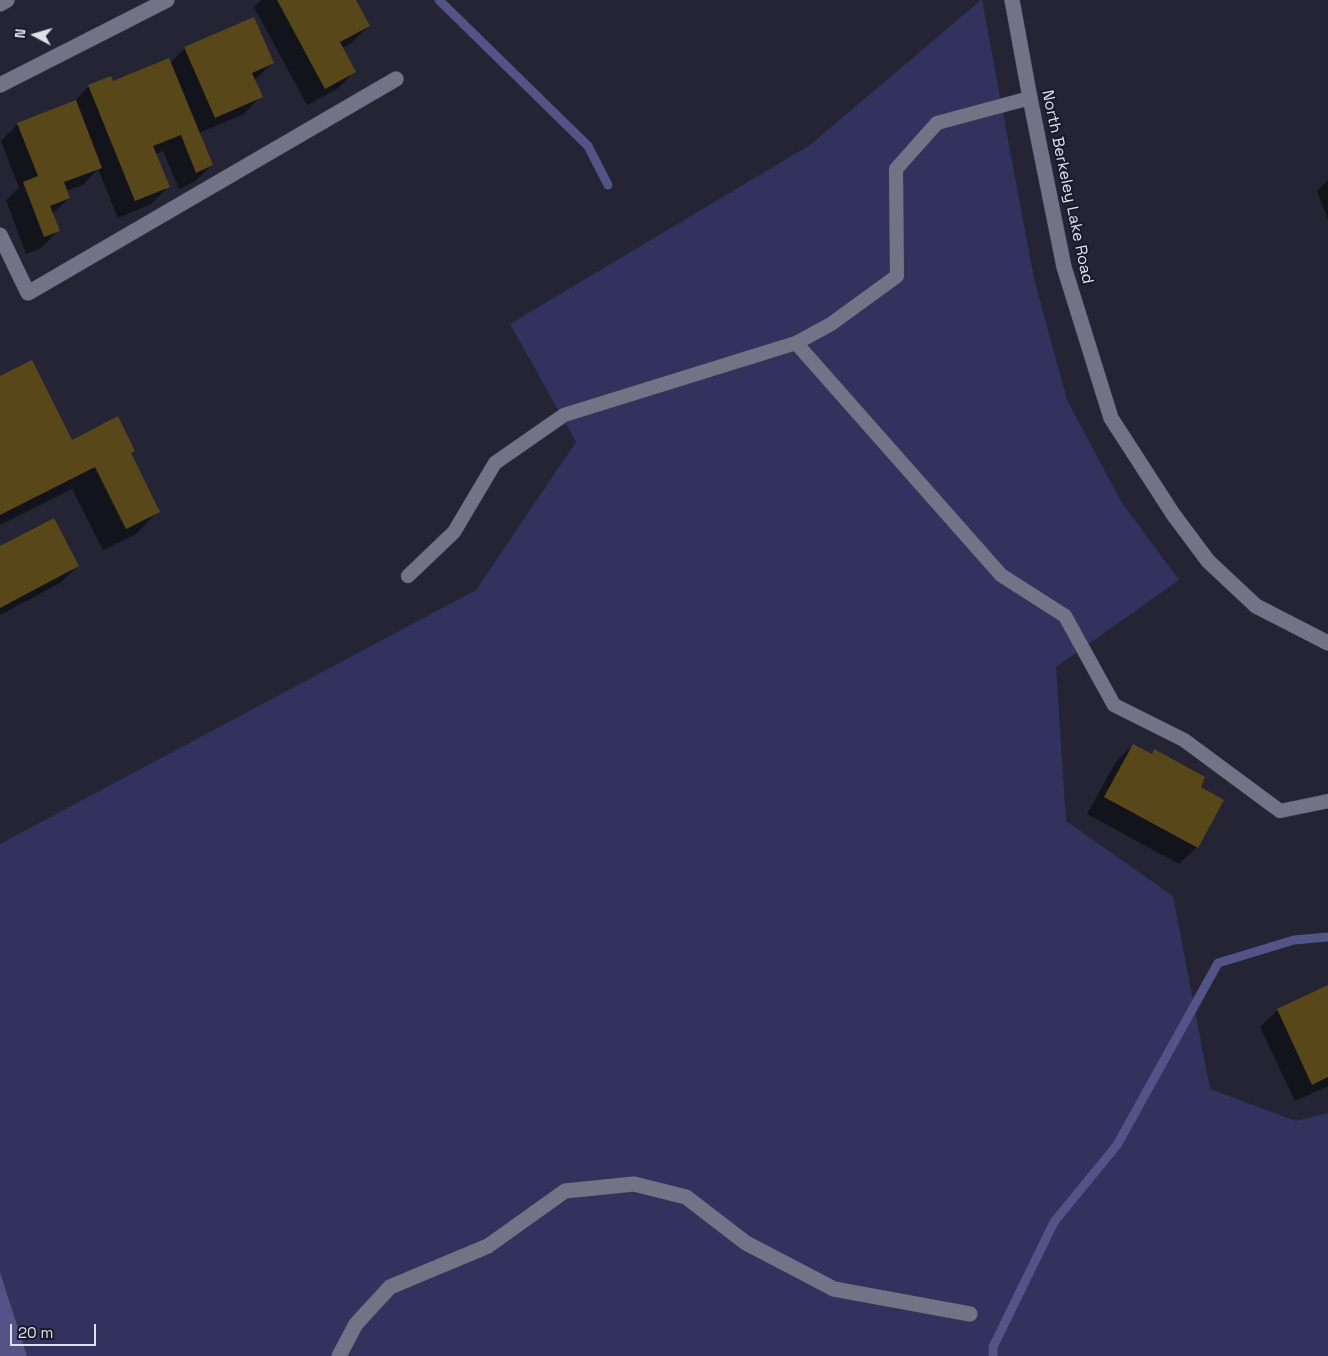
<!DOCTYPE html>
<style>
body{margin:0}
#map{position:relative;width:1328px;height:1356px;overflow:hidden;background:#242435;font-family:"Space Grotesk",sans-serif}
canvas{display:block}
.north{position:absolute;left:10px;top:10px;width:50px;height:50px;-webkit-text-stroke:4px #1a1a2b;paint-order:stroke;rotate:276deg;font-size:14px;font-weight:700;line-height:20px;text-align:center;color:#dfe0ec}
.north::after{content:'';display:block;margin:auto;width:18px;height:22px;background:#dfe0ec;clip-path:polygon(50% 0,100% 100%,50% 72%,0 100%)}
.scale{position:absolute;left:10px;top:1324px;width:86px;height:22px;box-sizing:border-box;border:2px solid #dfe0ec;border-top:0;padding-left:6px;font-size:15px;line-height:18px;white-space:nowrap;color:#dfe0ec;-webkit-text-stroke:4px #1a1a2b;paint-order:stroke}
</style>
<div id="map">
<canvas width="1328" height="1356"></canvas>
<div class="north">N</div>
<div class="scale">20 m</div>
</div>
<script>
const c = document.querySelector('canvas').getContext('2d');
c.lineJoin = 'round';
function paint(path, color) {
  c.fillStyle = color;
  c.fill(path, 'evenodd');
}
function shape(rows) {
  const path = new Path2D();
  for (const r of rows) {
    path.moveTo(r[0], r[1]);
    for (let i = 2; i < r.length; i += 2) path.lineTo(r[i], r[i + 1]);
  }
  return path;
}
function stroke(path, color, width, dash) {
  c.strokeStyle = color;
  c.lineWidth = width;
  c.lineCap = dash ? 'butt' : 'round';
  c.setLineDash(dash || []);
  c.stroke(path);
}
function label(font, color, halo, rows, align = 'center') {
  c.font = font + ' "Space Grotesk",sans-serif';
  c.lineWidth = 4;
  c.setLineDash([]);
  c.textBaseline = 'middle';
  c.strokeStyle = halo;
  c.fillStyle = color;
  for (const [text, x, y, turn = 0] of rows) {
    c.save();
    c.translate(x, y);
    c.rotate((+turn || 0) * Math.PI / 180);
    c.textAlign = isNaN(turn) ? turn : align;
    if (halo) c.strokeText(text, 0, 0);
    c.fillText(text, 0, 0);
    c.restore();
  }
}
paint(shape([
 [981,0,982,0,1034,279,1067,400,1122,503,1179,580,1056,667,1066,821,1173,896,1210,1089,1296,1121,1328,1113,1328,1356,27,1356,0,1272,0,844,476,590,576,442,510,324,810,145]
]), '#33315e');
paint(shape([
 [0,1272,27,1356,0,1356]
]), '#545388');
paint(shape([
 [261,0,355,0,369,26,351,43,342,48,355,71,337,89,307,105,254,7],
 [185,48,272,63,254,81,261,96,244,114,199,133,212,165,194,182,179,189,163,151,155,155,168,187,151,204,118,218,98,169,83,185,66,191,69,198,52,214,58,231,41,248,26,254,6,200,19,188,1,141,18,124,73,103,89,86,113,82,170,63],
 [1328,180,1328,220,1317,191],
 [0,377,71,441,134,450,130,454,158,511,136,534,103,550,72,489,0,525],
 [0,548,78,566,60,583,0,615],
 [1133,745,1151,755,1154,751,1199,787,1197,847,1179,864,1087,814,1116,762],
 [1328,986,1328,1086,1295,1101,1260,1027,1278,1010]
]), '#0007');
stroke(shape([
 [439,0,588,146,608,185],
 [993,1356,993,1347,1054,1222,1117,1145,1218,963,1294,940,1328,937]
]), '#545388', 9);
paint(shape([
 [277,0,356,0,370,26,340,42,356,72,325,89],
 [254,17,274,63,252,73,263,97,215,118,184,47],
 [169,58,213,165,196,173,181,135,153,146,170,187,135,201,88,85,111,76,113,81],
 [76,100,102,168,64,182,70,198,50,206,60,231,44,237,23,182,38,176,17,123],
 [32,360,72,440,118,416,135,451,131,453,160,512,126,529,95,467,0,515,0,376],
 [54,518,79,566,0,608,0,546],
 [1133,744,1152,754,1154,749,1205,777,1201,787,1224,800,1198,848,1104,797],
 [1328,985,1328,1077,1312,1085,1277,1009]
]), '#584718');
const lane = shape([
 [1030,98,937,123,896,169,897,276,831,324,796,343,1001,575,1065,616,1114,705,1184,740,1280,811,1328,801],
 [408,576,454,532,495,463,564,415,796,343]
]);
const street = shape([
 [0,4,7,0],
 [0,85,167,0],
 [0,235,28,293,396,79],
 [339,1356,356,1324,390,1287,488,1246,565,1191,634,1184,686,1197,746,1243,834,1289,970,1314]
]);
const secondary = shape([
 [1012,0,1030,98,1064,267,1111,418,1173,514,1208,561,1256,606,1328,643]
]);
stroke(lane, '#3f404e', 15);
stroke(street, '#3f404e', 16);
stroke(secondary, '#3f404e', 16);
stroke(lane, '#737388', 14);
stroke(street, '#737388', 15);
stroke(secondary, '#737388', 15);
label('16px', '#dfe0ec', '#1a1a2b', [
 ["North Berkeley Lake Road",1067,187,78]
]);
</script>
